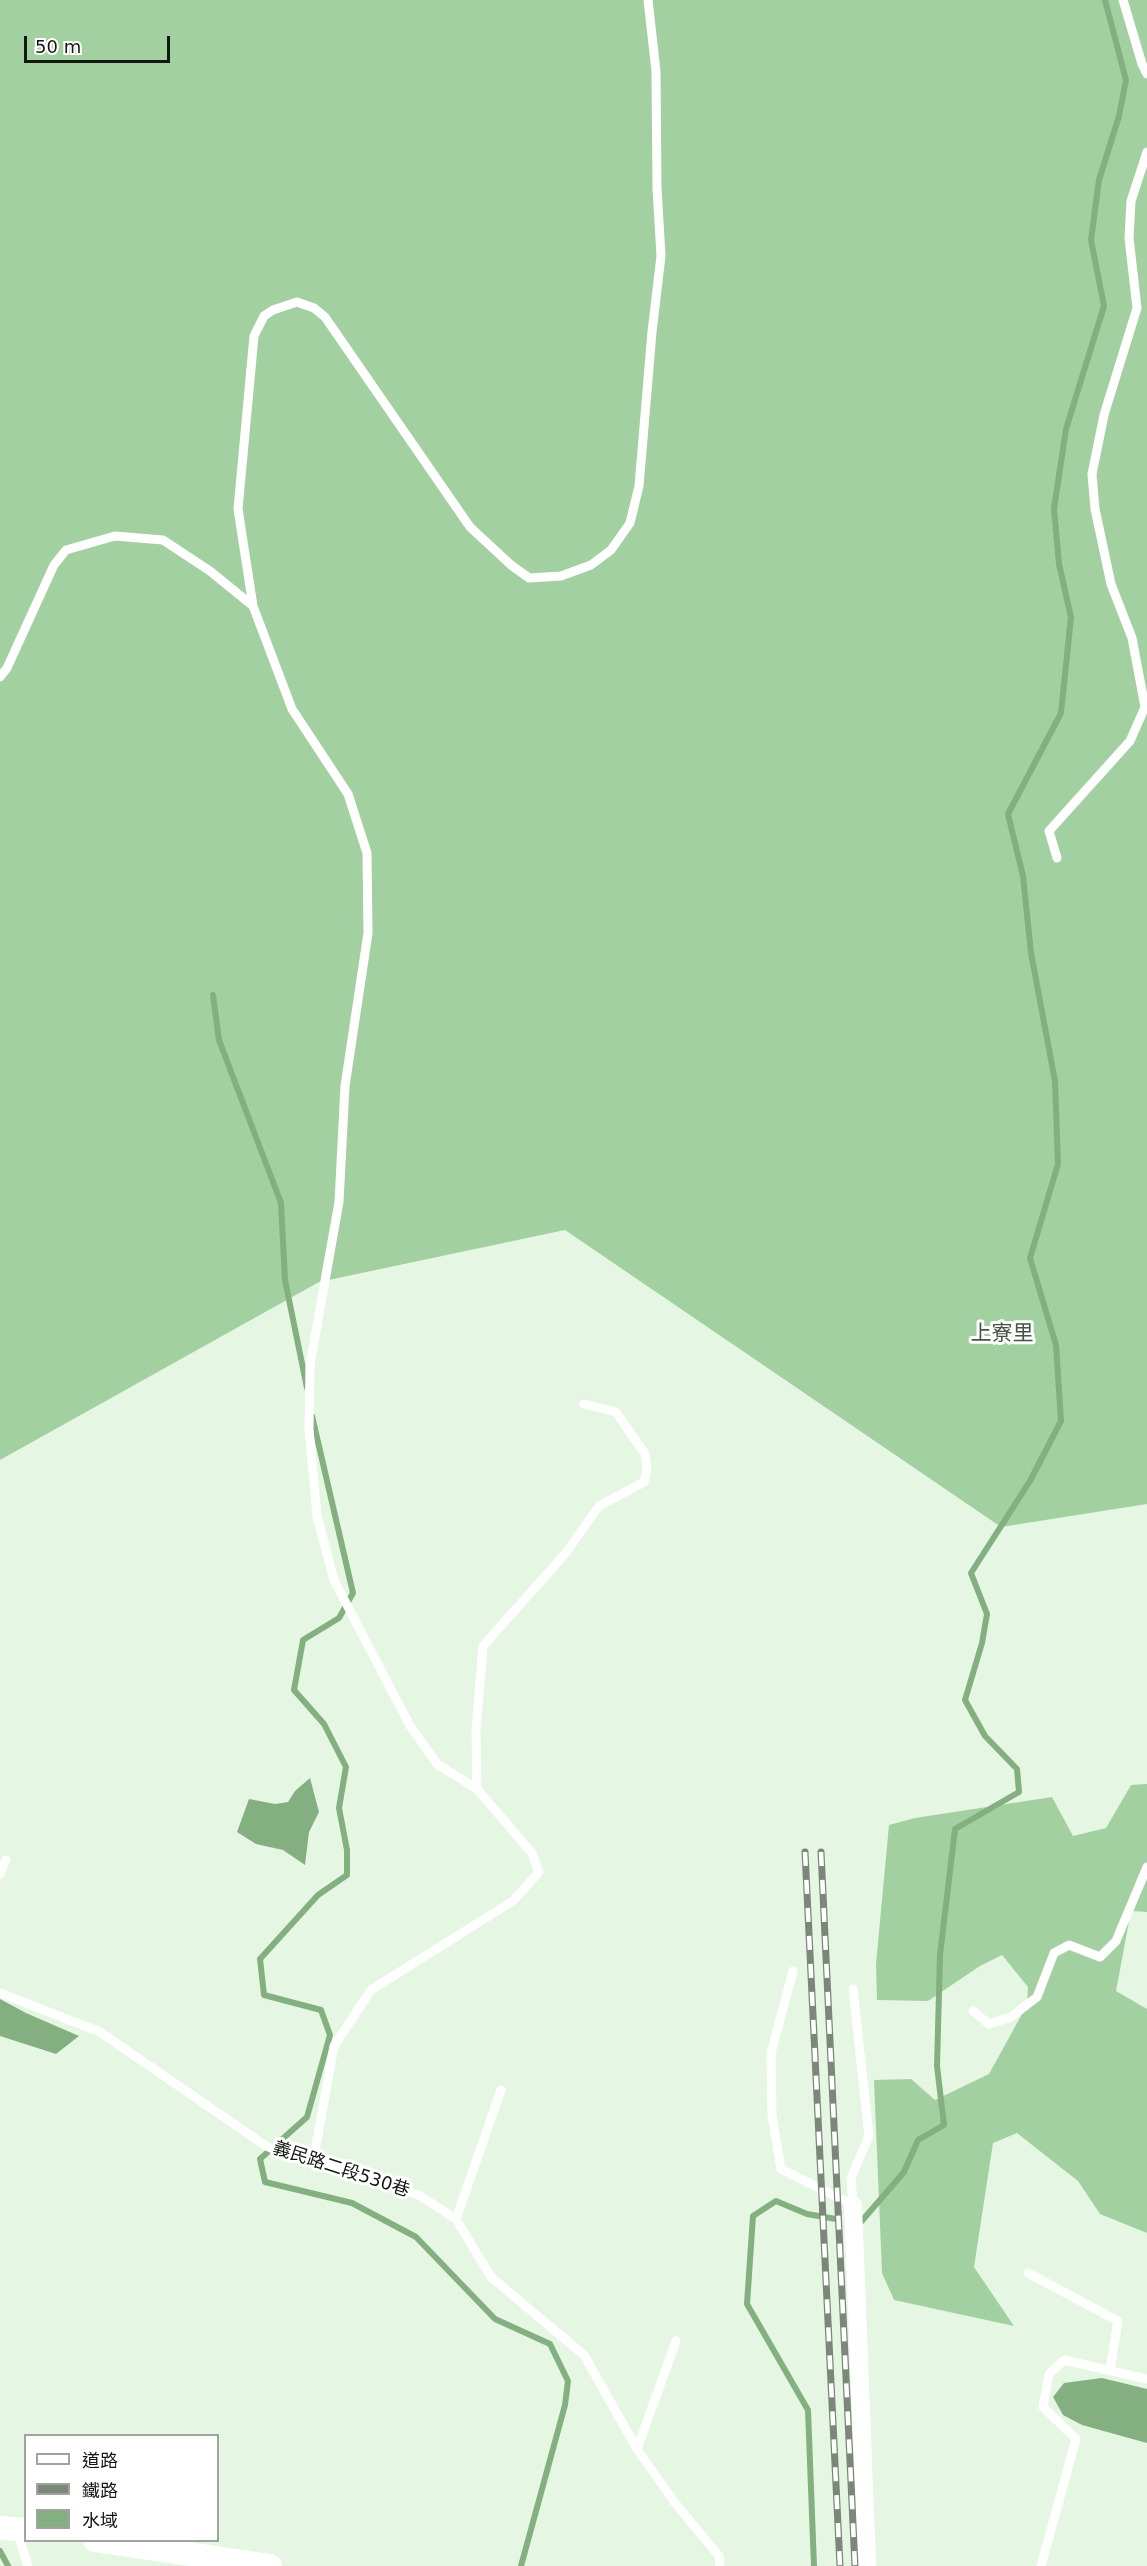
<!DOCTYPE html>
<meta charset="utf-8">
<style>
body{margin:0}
#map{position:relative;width:1147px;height:2566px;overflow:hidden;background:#e5f7e3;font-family:"DejaVu Sans","Noto Sans TC",sans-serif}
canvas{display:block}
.legend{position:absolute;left:24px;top:2434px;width:195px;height:108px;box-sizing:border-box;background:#fff;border:2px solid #a0a3a0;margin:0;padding:8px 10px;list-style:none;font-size:18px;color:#121811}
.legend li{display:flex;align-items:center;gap:12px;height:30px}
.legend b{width:30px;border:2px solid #a0a3a0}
.scale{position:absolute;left:24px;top:36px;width:146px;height:27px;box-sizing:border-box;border:3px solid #121811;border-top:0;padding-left:8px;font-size:18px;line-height:21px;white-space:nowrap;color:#121811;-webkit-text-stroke:4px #fff;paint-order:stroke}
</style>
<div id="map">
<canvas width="1147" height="2566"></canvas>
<ul class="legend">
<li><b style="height:8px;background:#fff"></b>道路</li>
<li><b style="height:8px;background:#7b8779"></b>鐵路</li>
<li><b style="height:16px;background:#84af81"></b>水域</li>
</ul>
<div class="scale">50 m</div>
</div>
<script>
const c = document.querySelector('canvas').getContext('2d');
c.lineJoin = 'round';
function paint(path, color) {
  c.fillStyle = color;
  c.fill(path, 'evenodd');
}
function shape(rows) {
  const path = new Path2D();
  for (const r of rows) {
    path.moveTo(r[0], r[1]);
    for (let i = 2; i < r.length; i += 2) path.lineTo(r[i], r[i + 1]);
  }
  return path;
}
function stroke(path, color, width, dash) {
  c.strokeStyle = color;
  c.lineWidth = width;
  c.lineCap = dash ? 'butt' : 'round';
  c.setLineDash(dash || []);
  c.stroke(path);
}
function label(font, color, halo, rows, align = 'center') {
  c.font = font + ' "DejaVu Sans","Noto Sans TC",sans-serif';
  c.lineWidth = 6;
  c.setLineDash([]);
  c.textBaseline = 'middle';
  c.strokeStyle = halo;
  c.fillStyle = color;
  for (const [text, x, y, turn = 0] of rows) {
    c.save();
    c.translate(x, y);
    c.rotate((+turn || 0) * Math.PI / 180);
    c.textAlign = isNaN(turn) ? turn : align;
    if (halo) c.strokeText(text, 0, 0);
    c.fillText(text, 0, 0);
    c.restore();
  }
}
paint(shape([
 [0,0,1147,0,1147,1504,1001,1527,565,1230,319,1282,0,1460],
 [1147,1784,1147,1912,1131,1911,1116,1991,1147,2009,1147,2233,1100,2214,1078,2181,1017,2133,993,2143,974,2267,1014,2326,894,2300,882,2273,874,2080,911,2079,935,2100,989,2074,1027,2005,1028,1987,1002,1955,980,1966,928,2001,877,2000,876,1964,889,1825,915,1818,1052,1797,1073,1836,1106,1828,1131,1785]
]), '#a3d0a0');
paint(shape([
 [310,1778,319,1812,309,1832,305,1865,283,1850,256,1844,237,1832,249,1799,275,1804,288,1802,295,1791],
 [0,1999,26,2013,79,2036,56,2054,0,2036],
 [1102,2378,1147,2389,1147,2443,1082,2425,1063,2415,1053,2397,1064,2383]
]), '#84af81');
stroke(shape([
 [213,995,219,1040,281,1203,285,1280,307,1388],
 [312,1416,353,1593,339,1618,303,1640,294,1690,324,1724,346,1767,339,1808,347,1850,347,1875,318,1895,260,1959,264,1995,321,2010,330,2035,307,2117,260,2159,265,2182,352,2203,416,2237,495,2319,550,2344,568,2381,565,2405,521,2566],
 [860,2223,904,2172,918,2140,944,2125,937,2066,940,1955,955,1829,1019,1792,1017,1769,985,1736,965,1700,982,1643,987,1614,971,1573,1030,1481,1061,1421,1056,1345,1030,1258,1058,1164,1055,1081,1031,953,1023,876,1008,814,1061,713,1071,617,1059,564,1054,509,1066,429,1104,306,1091,240,1099,180,1119,116,1126,80,1105,0],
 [0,2551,8,2566],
 [814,2566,808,2410,747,2304,753,2216,776,2201,807,2214,836,2219]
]), '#84af81', 6);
stroke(shape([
 [1123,0,1142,64,1147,74],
 [0,677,7,668,54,565,66,550,115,536,163,540,210,571,253,606],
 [1057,858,1049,831,1130,741,1145,707,1132,638,1111,584,1095,509,1092,474,1104,415,1137,308,1129,238,1131,201,1147,152],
 [477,1789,437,1764,409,1724,334,1580,317,1516,309,1429,310,1365,339,1202,345,1086,368,933,367,853,348,794,292,709,253,606,238,509,254,336,264,316,273,310,297,302,314,308,325,317,470,527,511,565,529,578,561,576,591,565,611,550,630,523,639,486,652,332,661,256,657,188,656,71,648,0],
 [0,1874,6,1860],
 [793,1971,771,2053,772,2116,781,2169,853,2205,851,2178,869,2136,853,1989],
 [0,1993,100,2032,266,2146,284,2154,314,2157,371,2180,419,2195,456,2219,491,2277,584,2355,637,2449,675,2503,719,2556,720,2566],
 [973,2011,989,2024,1011,2017,1037,1997,1054,1953,1069,1945,1100,1957,1116,1941,1147,1867],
 [314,2157,334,2046,371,1990,513,1901,539,1872,532,1853,477,1789,476,1731,483,1646,565,1554,599,1506,644,1482,647,1469,645,1454,616,1412,584,1404],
 [456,2219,501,2090],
 [1028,2273,1118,2321,1110,2370],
 [637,2449,676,2341],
 [17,2531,28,2566],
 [1041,2566,1076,2439,1043,2407,1049,2374,1064,2360,1147,2379]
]), '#fff', 9);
stroke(shape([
 [853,2205,867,2566]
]), '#fff', 18);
stroke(shape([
 [0,2528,26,2530],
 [95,2540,270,2566]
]), '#fff', 24);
const rail = shape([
 [805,1852,840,2566],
 [821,1852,855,2566]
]);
stroke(rail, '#7b8779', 7);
stroke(rail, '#fff', 4.5, [14]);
label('18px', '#121811', '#fff', [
 ["義民路二段530巷",341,2170,18]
]);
label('21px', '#465545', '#fff', [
 ["上寮里",1002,1335]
]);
</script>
